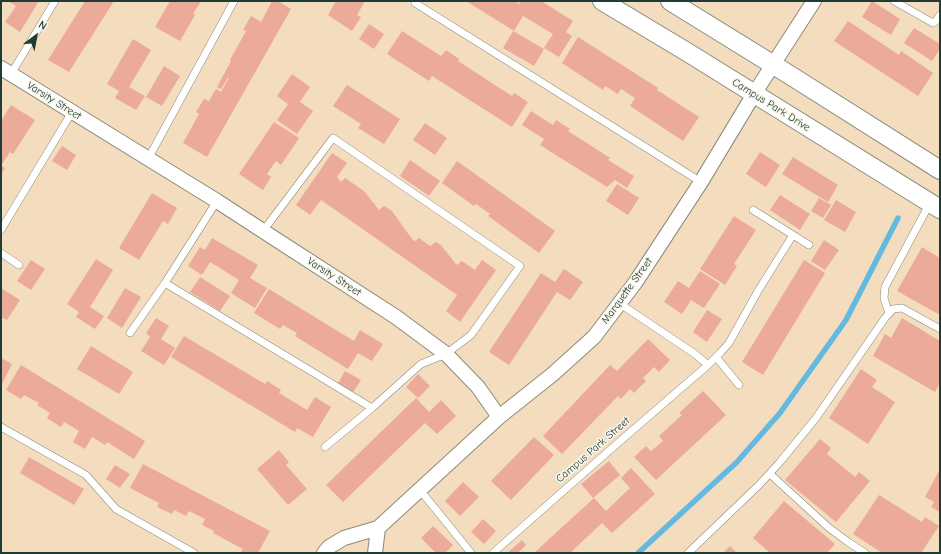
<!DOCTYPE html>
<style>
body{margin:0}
#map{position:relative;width:941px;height:554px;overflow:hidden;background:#f4dcbe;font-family:"Comic Neue",sans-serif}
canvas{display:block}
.frame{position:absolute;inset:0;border:2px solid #1f3d34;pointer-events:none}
.north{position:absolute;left:16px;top:16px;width:40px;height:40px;-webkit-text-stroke:3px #fbf7ec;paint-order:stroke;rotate:32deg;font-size:11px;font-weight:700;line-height:16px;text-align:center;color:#1f3d34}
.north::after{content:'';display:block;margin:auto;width:14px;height:18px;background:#1f3d34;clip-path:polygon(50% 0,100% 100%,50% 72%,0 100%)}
</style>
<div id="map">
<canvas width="941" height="554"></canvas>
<div class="frame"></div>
<div class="north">N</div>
</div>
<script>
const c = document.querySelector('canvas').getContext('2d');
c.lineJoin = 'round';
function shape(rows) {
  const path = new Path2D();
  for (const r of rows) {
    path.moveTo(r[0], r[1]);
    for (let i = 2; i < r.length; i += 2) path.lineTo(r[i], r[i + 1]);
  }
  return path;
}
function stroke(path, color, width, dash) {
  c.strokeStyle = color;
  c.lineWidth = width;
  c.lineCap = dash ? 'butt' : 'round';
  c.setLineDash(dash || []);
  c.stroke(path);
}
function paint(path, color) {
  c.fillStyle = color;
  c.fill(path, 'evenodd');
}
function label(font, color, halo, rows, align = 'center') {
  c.font = font + ' "Comic Neue",sans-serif';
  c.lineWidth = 3;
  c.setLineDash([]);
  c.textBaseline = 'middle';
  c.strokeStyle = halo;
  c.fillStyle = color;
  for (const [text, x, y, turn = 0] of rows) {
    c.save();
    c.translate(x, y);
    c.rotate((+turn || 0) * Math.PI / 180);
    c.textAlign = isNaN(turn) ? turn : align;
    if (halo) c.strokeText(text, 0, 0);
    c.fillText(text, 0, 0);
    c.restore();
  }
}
stroke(shape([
 [638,553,737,462,780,413,846,320,898,218]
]), '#64b9e0', 5.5);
paint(shape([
 [8,1,39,1,20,32,5,22,16,6],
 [85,1,114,1,69,72,48,60],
 [170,1,201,1,193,14,195,15,180,41,155,27],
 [272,1,278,1,291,9,207,157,183,143,199,114,196,112,204,99,209,101,216,89,221,92,229,78,228,78,221,89,217,87,231,61,230,60,246,31,243,30,251,16,261,22],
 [336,1,365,1,357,15,361,17,352,31,328,15],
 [466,1,515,1,519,4,521,1,541,1,573,21,566,32,572,36,559,57,544,48,553,34,523,16,514,31],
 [872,1,900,19,891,35,862,17],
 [848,21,899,55,901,51,933,73,918,96,834,41],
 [369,24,384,34,374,49,359,39],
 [914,28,940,44,940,49,932,61,904,43],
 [402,31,441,56,446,50,459,59,458,61,512,96,514,93,528,102,512,127,432,76,429,81,387,54],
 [513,31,544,49,534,66,503,48],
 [578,37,658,88,657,90,699,117,683,141,630,106,635,98,621,89,618,94,605,86,603,90,562,63],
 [133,39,151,50,129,87,145,96,136,110,115,98,119,91,107,84],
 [164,66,180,76,162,106,146,97],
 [292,74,310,87,300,102,313,111,297,134,277,120,288,104,277,96],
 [347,85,400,119,384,144,358,128,361,124,333,106],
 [11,105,35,120,13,154,10,152,1,166,5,168,1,175,1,121],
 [531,111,553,125,556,120,570,129,568,131,610,158,608,160,634,176,627,188,615,180,607,187,540,145,544,139,522,125],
 [274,122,299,138,281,165,276,161,267,174,271,177,263,190,239,174],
 [425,123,447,138,435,155,413,140],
 [62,146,76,155,67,170,52,161],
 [760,152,780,165,766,187,746,174],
 [332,153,347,163,337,177,341,182,345,178,364,191,379,210,384,206,392,211,412,239,415,241,419,238,430,246,436,242,441,245,455,263,457,265,462,261,475,270,482,260,496,270,460,322,446,311,457,295,321,200,310,215,296,205],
 [793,157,838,185,828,202,782,174],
 [410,160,440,181,429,196,400,176],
 [457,161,555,231,539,253,488,216,490,214,476,204,474,206,442,183],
 [617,184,639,198,628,215,606,201],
 [152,193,177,208,168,224,163,221,139,260,119,248],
 [780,195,810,214,800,230,770,210],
 [819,198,831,205,823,218,811,211],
 [836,200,856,212,845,232,824,220],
 [734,216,756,230,734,264,737,266,725,285,700,269],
 [212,238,258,265,250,278,267,288,255,308,231,293,239,280,210,262,202,275,188,266,200,247,205,250],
 [824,240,839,250,825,270,811,261],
 [922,247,940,258,940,315,897,291],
 [96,259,113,270,90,307,104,316,95,329,76,317,79,312,67,304],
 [31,260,45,269,31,290,17,281],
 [804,260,825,273,763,375,742,362],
 [564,269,583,282,570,300,557,292,509,365,489,352,541,273,555,282],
 [700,271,720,284,704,308,691,300,682,314,664,302,678,281,689,288],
 [200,277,230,296,220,311,190,292],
 [1,288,20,300,7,320,1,317],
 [125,288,141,297,122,328,107,318],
 [269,289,354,341,360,330,383,344,372,361,358,353,348,369,295,336,297,333,283,325,280,329,254,313],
 [707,310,722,319,707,342,693,332],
 [156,318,169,326,161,339,175,348,164,365,141,351,150,337,146,333],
 [902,318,940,341,940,382,935,392,873,356,885,334,891,338],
 [184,336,265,384,267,381,281,390,279,393,307,410,315,397,331,407,313,437,297,428,295,432,171,357],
 [648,339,670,360,659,372,654,367,643,378,646,381,634,393,630,389,621,399,618,396,562,454,543,436,610,365,617,371],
 [91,346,133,372,119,394,77,369],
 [1,358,12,364,1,386],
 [21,365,145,441,134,459,107,442,105,445,92,437,85,449,73,442,79,431,64,422,61,427,47,418,50,413,37,405,39,403,24,395,21,399,6,390],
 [861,369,877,380,872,387,895,402,868,444,829,418],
 [345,371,361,380,352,394,337,385],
 [418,374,430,386,418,398,406,387],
 [703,391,726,415,656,480,634,457,646,446,651,451,663,441,659,436,682,415,679,413],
 [416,398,429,412,441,400,456,416,437,434,425,423,343,502,326,485],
 [534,437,554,455,511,500,491,481],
 [820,439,831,448,827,454,855,477,859,472,870,481,836,522,785,480],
 [279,450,289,462,286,465,307,489,288,505,257,469],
 [29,457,84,489,74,505,20,473],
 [609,461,620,475,593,498,581,484],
 [143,464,270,531,258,553,242,553,241,552,243,549,213,533,214,531,202,525,205,519,189,511,186,516,174,510,172,514,157,507,159,503,130,488],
 [115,465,130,474,120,488,106,479],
 [631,468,655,494,612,533,602,523,570,553,534,553,594,498,606,511,630,488,621,478],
 [940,469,940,512,931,507,934,502,925,497],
 [463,482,479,497,460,516,445,501],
 [879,495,922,522,925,517,939,526,921,553,882,553,853,534],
 [784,501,835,544,827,553,770,553,753,538],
 [483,519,496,531,484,544,471,532],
 [433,526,453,545,445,553,436,553,421,538],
 [522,540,526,545,518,553,507,553],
 [730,546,737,553,723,553]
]), '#ecaa9a');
const service = shape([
 [894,1,933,23,936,21,940,15],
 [415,3,701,182],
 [11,74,55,1],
 [148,159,234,1],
 [753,210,809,245],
 [1,230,72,112],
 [263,231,333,138,520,266,471,335,446,354,421,364,372,408,325,447],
 [1,253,19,265],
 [165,283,372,408],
 [619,303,695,354,708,365],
 [889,314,884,298,885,287,930,203],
 [130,333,165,283,217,201],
 [716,357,739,385],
 [1,427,86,475,116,509,194,553],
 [770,474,828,527,848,542,865,553],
 [420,490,471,553],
 [493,553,619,442,708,365,721,352,729,343,758,291,793,235],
 [688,553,759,485,780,462,816,418,885,318,893,309,902,308,940,329]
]);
const minor = shape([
 [1,68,217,201,263,231,396,317,446,354,478,387,499,417],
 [324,553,329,547,344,538,378,528,499,417,553,374,594,337,635,283,701,182,754,94,814,1],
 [375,553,378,528]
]);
const tertiary = shape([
 [602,1,687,52,940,209],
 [670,1,793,77,940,170]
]);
stroke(service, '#8a8c79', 8);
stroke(minor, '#8a8c79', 16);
stroke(tertiary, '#8a8c79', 20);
stroke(service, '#fff', 7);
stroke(minor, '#fff', 14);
stroke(tertiary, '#fff', 18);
label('11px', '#1f3d34', '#fbf7ec', [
 ["Varsity Street",54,101,32],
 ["Campus Park Drive",771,105,32],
 ["Varsity Street",334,277,33],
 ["Marquette Street",627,291,-54],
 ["Campus Park Street",593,450,-41]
]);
</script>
